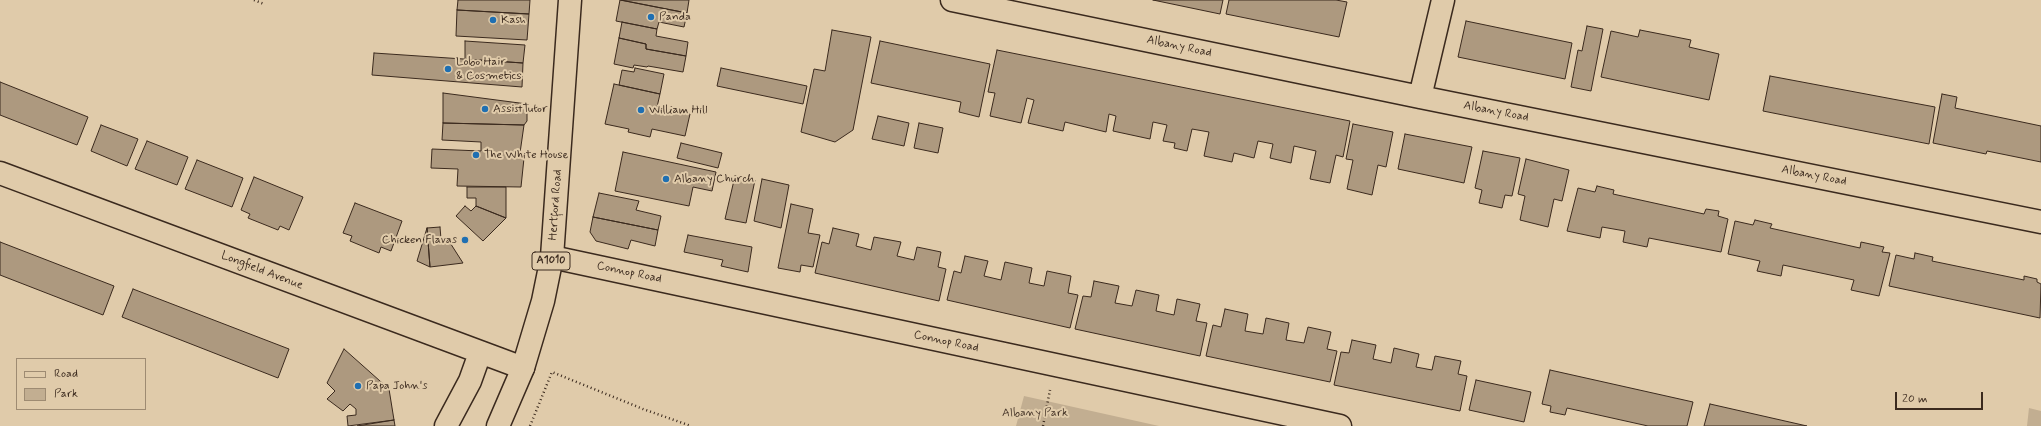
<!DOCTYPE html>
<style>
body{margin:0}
#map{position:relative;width:2041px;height:426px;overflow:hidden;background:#e0cbaa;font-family:Mynerve,sans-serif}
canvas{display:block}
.legend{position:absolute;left:16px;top:358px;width:130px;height:52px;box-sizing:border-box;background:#e0cbaa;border:1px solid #9e8b72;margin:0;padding:5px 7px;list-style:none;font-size:12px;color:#3b2a1e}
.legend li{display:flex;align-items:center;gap:8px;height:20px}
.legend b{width:20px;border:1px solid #9e8b72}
.scale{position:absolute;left:1895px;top:392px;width:88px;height:18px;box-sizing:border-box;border:2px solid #3b2a1e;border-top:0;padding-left:5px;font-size:12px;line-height:14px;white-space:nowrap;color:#3b2a1e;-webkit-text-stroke:3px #e0cbaa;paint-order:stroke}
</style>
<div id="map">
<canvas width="2041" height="426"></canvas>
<ul class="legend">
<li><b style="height:5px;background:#e0cbaa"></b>Road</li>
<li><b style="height:11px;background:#c2ae91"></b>Park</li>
</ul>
<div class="scale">20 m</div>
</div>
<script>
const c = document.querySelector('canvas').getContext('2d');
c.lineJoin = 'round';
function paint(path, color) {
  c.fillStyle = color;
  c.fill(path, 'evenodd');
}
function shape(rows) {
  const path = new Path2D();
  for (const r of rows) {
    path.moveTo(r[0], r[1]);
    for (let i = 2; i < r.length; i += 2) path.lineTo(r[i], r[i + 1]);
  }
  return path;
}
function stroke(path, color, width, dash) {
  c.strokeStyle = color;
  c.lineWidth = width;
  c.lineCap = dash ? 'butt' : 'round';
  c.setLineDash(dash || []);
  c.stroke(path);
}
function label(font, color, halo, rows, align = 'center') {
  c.font = font + ' Mynerve,sans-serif';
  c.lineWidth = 4;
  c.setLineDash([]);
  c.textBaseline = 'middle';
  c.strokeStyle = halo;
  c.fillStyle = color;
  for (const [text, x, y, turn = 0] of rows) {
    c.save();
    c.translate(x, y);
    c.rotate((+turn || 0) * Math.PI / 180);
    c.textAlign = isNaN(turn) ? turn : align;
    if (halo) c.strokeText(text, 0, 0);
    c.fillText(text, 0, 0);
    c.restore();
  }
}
paint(shape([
 [1024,396,1159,426,1016,426],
 [2029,408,2041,411,2041,426,2027,426]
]), '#c2ae91');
const building = shape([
 [458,0,530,0,529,14,457,10,458,0],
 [620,0,687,13,684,27,659,22,657,29,616,21,620,0],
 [621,0,689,0,687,13,621,0],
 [1153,0,1223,0,1220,14,1153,0],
 [1229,0,1336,0,1347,2,1339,37,1226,14,1229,0],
 [457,10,529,14,527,40,456,36,457,10],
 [1466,21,1572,43,1565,79,1458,57,1466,21],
 [622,22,657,29,656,36,688,42,686,56,646,49,646,44,619,38,622,22],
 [1587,26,1603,29,1591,91,1571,87,1578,50,1582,51,1587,26],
 [832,30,871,37,853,130,835,142,801,132,814,69,825,71,832,30],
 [1640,30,1691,40,1689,47,1719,54,1709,100,1601,77,1611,31,1638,37,1640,30],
 [619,38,646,44,646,49,686,56,683,72,648,66,647,67,634,65,633,68,614,64,619,38],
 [465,41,525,45,523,63,465,59,465,41],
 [880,41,990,64,979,117,959,112,961,102,871,83,880,41],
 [997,50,1350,121,1343,157,1336,155,1330,183,1310,179,1316,151,1294,146,1291,163,1270,158,1273,144,1258,141,1254,158,1234,153,1232,162,1204,156,1209,132,1192,129,1187,151,1174,148,1175,143,1163,141,1167,125,1153,122,1150,139,1113,131,1116,116,1109,114,1106,132,1065,122,1063,131,1028,123,1034,100,1027,98,1021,123,990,116,995,93,988,92,997,50],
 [374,53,523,63,522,87,372,75,374,53],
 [635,68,664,74,660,94,619,85,622,70,634,72,635,68],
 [721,68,807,86,803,104,717,86,721,68],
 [1770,76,1935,107,1929,144,1763,111,1770,76],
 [0,82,88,117,77,145,0,115,0,82],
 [614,84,660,94,657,107,690,114,685,136,652,129,650,137,628,132,629,129,605,124,614,84],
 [443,93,527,104,527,121,524,125,443,123,443,93],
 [1942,94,1957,97,1955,108,2041,126,2041,162,1987,151,1986,154,1933,143,1942,94],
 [878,116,909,123,904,146,872,139,878,116],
 [443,123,524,125,520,153,524,158,521,187,457,186,458,169,431,168,432,149,481,151,481,142,442,140,443,123],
 [919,123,943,128,938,153,914,148,919,123],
 [1353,124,1393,132,1386,167,1378,165,1372,195,1347,189,1353,160,1346,159,1353,124],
 [101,125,138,139,127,166,91,151,101,125],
 [1405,134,1472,147,1464,183,1398,169,1405,134],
 [147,141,188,157,177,185,135,169,147,141],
 [681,143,722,153,718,168,677,158,681,143],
 [1483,151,1520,158,1512,196,1505,195,1502,208,1479,203,1482,190,1475,188,1483,151],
 [623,152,716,172,712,191,693,187,689,206,615,191,623,152],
 [1526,159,1569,170,1562,201,1554,199,1548,227,1520,220,1525,196,1518,194,1526,159],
 [197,160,243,178,232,207,185,189,197,160],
 [735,176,755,180,746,223,725,219,735,176],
 [254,177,303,197,289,230,280,226,278,230,248,218,250,214,241,210,254,177],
 [762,179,789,185,781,228,754,221,762,179],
 [1597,186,1614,190,1613,194,1704,214,1706,209,1719,211,1718,216,1728,219,1721,252,1649,238,1647,247,1623,242,1625,231,1602,227,1600,238,1567,231,1578,188,1595,192,1597,186],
 [467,187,506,187,506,218,476,206,476,198,467,198,467,187],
 [599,193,639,201,636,210,661,216,658,230,593,217,599,193],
 [355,203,402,221,391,251,381,247,379,253,350,241,352,236,343,233,355,203],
 [791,204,813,209,808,233,820,235,813,267,801,265,800,272,778,268,791,204],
 [465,206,471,211,476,206,506,218,483,241,456,216,465,206],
 [593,217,658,230,655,246,631,240,628,249,596,241,590,232,593,217],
 [1755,220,1772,224,1770,228,1860,248,1861,242,1884,247,1882,252,1890,253,1879,296,1851,290,1854,280,1783,265,1781,276,1757,271,1760,261,1728,254,1735,221,1753,225,1755,220],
 [440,227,441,239,447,238,463,263,430,267,427,228,440,227],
 [427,228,430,267,417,261,427,228],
 [833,228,859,234,856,246,871,250,874,237,901,242,897,256,914,260,917,247,941,252,938,267,946,269,939,301,815,273,822,242,829,244,833,228],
 [688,235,752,247,748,272,721,266,723,260,684,252,688,235],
 [0,242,114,286,103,315,0,275,0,242],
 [1915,253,1933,257,1932,261,2024,280,2024,276,2037,279,2037,282,2041,284,2040,318,1889,286,1896,255,1914,259,1915,253],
 [965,256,988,261,984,276,1001,280,1005,262,1032,268,1029,283,1044,286,1047,271,1071,276,1068,293,1078,295,1070,328,947,300,954,271,961,273,965,256],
 [1094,281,1119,286,1115,303,1132,306,1136,290,1159,295,1156,311,1174,315,1177,299,1200,304,1196,321,1207,323,1200,356,1075,329,1083,296,1091,297,1094,281],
 [133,289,289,349,278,378,122,317,133,289],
 [1225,309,1248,314,1245,331,1263,334,1266,318,1289,323,1286,340,1304,343,1308,327,1331,332,1327,349,1337,351,1330,382,1206,356,1213,325,1221,327,1225,309],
 [1352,340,1376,345,1373,359,1391,363,1394,348,1419,354,1416,367,1432,370,1435,356,1461,361,1458,374,1467,376,1460,411,1334,385,1341,352,1349,353,1352,340],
 [344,349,389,389,394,420,348,426,347,416,356,415,356,409,350,404,343,411,327,399,335,391,327,383,344,349],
 [1550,370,1693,402,1687,426,1648,426,1567,408,1565,415,1550,412,1551,406,1542,404,1550,370],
 [1476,380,1531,392,1524,422,1469,410,1476,380],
 [1710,404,1807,426,1704,426,1710,404],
 [394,420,395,426,357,426,394,420]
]);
paint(building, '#ad997f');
stroke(building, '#3b2a1e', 1);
const minor = shape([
 [952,0,1420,97,2041,222],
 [1420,97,1443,0],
 [0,173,523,368],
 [552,257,1340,426],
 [446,426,470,381,480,353]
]);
const major = shape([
 [498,426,523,368,543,301,552,257,570,0]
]);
stroke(minor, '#3b2a1e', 25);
stroke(major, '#3b2a1e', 25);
stroke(shape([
 [254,0,264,4],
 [530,426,552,372,643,409,691,426],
 [1043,426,1050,390]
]), '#3b2a1e', 2.5, [1, 3]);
stroke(minor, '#e0cbaa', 22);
stroke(major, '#e0cbaa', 22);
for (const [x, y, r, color] of [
 [651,17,4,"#1f6fb2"],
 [493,20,4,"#1f6fb2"],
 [448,69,4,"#1f6fb2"],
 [485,109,4,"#1f6fb2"],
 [641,110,4,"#1f6fb2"],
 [476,155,4,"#1f6fb2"],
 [666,179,4,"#1f6fb2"],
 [465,240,4,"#1f6fb2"],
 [358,386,4,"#1f6fb2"]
]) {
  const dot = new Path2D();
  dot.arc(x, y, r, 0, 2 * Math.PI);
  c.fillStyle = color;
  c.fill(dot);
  stroke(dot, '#e0cbaa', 1.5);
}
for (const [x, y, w] of [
 [551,261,38]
]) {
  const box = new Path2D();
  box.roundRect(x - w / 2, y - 9, w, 18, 3);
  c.fillStyle = '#e0cbaa';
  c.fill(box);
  stroke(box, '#3b2a1e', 1);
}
label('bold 11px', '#3b2a1e', null, [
 ["A1010",551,261]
]);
label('12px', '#3b2a1e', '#e0cbaa', [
 ["Panda",659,17],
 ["Kash",501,20],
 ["Lobo Hair",456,62],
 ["& Cosmetics",456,76],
 ["AssistTutor",493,109],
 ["William Hill",649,110],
 ["The White House",484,155],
 ["Albany Church",674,179],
 ["Chicken Flavas",457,240,"right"],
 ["Papa John's",366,386]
], 'left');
label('12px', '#3b2a1e', '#e0cbaa', [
 ["Albany Road",1179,47,12],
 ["Albany Road",1496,112,11],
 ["Albany Road",1814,176,11],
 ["Hertford Road",556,205,-86],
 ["Longfield Avenue",262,271,21],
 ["Connop Road",629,273,12],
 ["Connop Road",946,342,12]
]);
label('12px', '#48372a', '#e0cbaa', [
 ["Albany Park",1035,413]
]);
</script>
